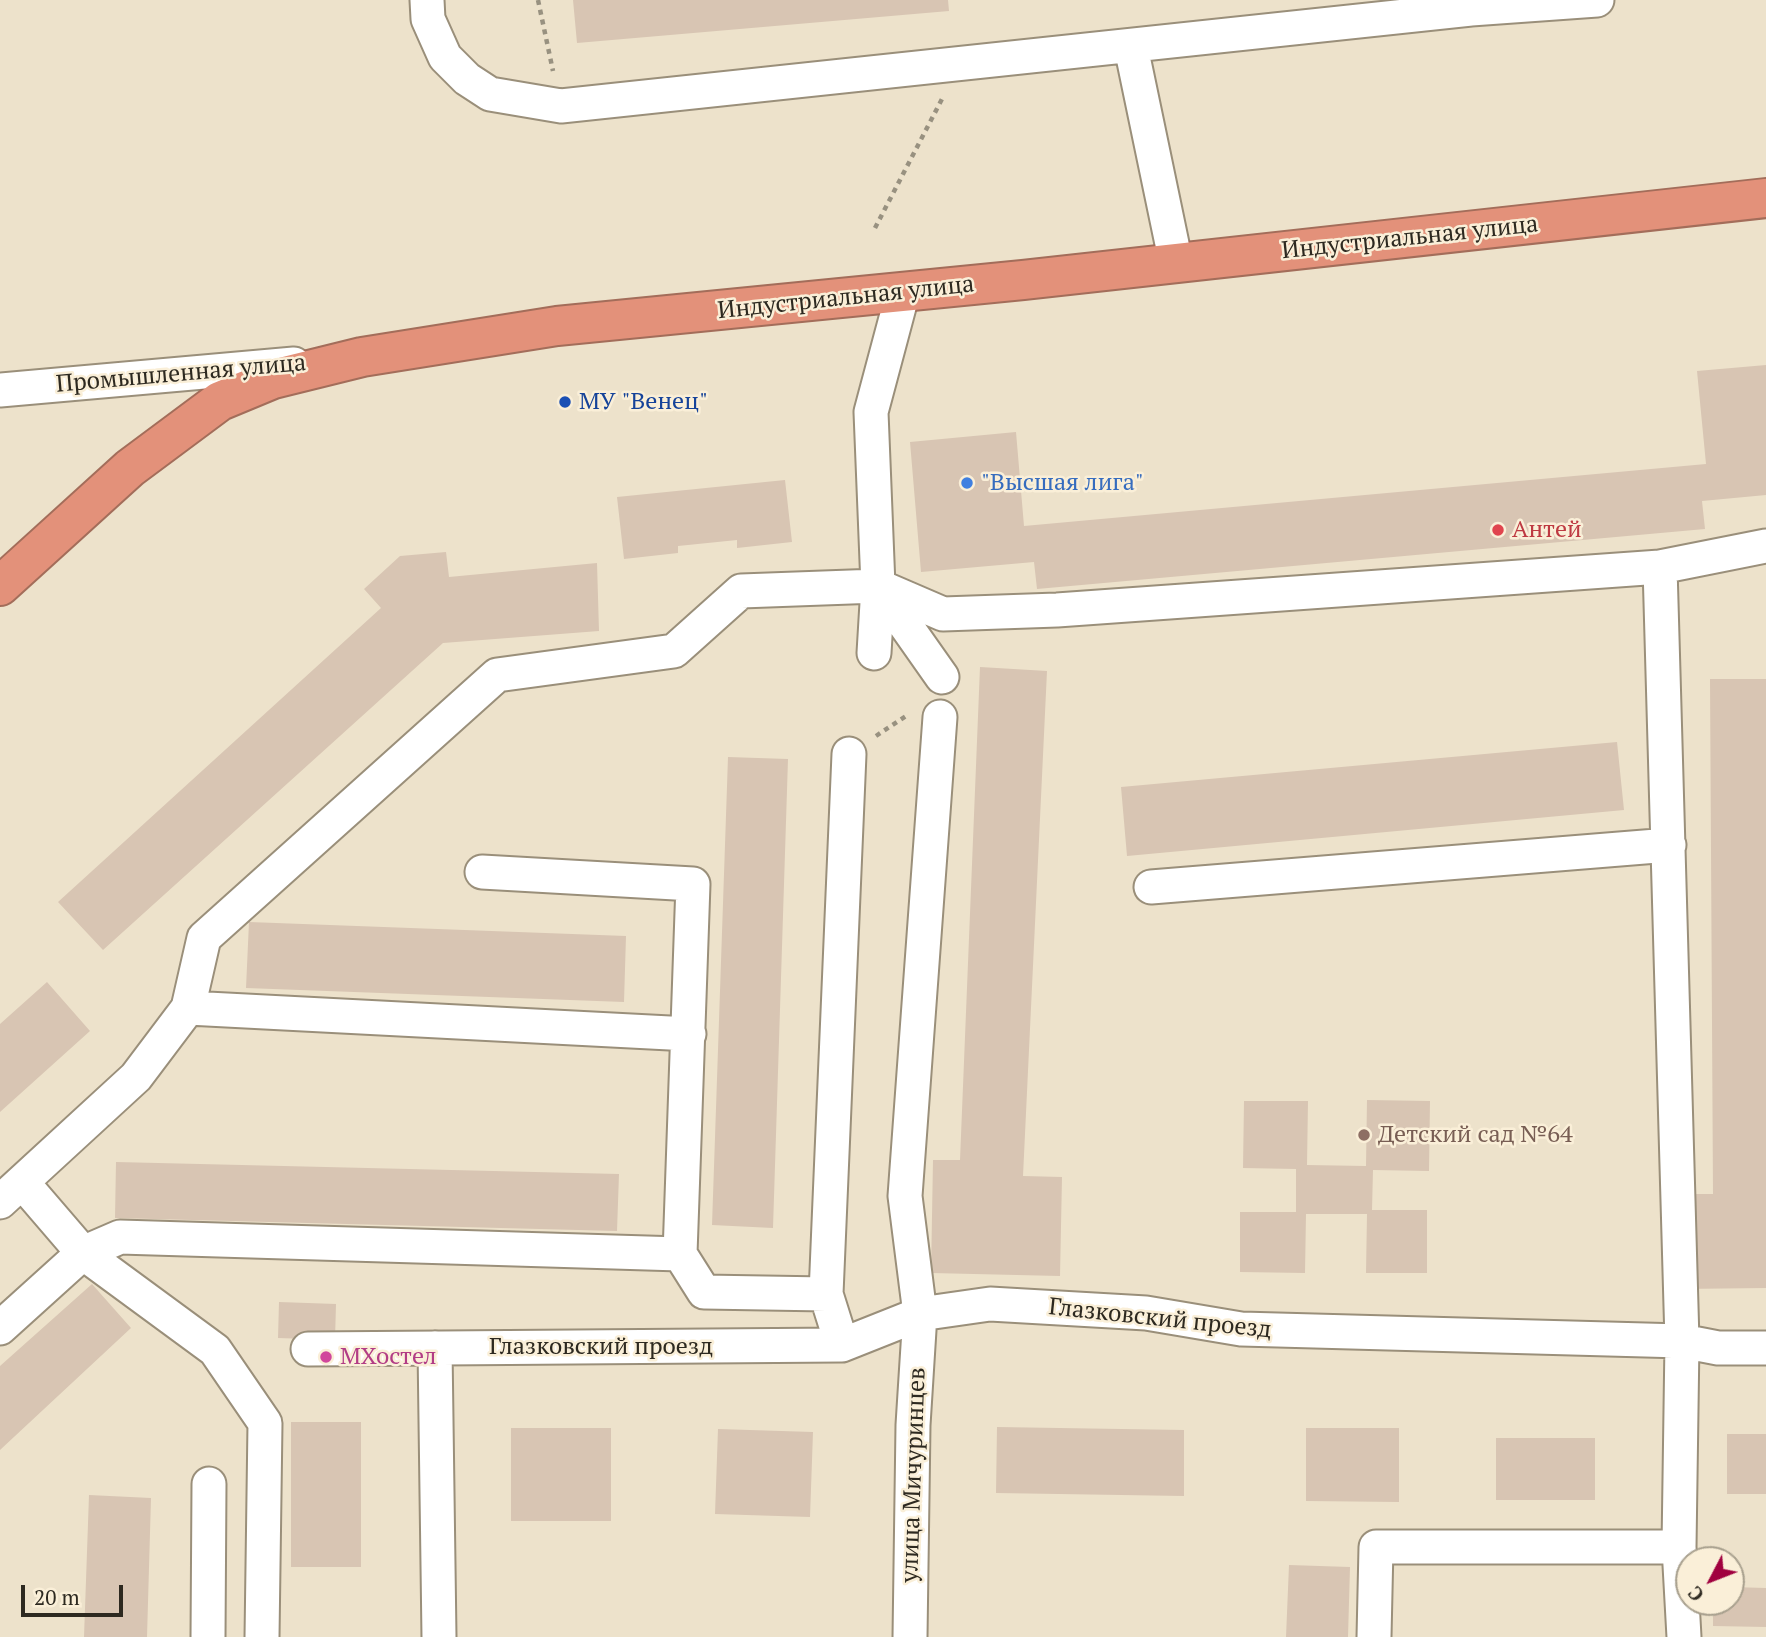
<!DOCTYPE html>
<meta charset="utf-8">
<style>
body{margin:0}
#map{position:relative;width:1766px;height:1637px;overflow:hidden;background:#ede2cb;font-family:"PT Serif",serif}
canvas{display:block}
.north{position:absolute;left:1675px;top:1546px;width:70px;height:70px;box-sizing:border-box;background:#faefd8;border:2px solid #a8a08e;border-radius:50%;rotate:228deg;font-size:19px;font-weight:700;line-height:28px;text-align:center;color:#2d2920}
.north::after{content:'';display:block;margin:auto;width:24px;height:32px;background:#a0013f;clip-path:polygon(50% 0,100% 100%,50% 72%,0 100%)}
.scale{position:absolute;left:21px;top:1585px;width:102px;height:32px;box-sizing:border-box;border:4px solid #2d2920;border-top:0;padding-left:9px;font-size:21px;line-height:24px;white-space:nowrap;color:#2d2920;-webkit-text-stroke:5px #faefd8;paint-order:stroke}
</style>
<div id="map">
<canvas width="1766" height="1637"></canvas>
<div class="north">С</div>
<div class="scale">20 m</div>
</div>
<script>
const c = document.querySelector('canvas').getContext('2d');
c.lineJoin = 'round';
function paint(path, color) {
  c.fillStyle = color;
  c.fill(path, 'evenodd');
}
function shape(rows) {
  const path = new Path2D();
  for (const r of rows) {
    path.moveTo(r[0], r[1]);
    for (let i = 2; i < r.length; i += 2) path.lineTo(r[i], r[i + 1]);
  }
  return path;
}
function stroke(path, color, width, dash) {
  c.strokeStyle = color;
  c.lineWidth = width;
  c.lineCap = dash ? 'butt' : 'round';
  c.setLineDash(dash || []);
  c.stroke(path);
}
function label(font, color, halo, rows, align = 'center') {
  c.font = font + ' "PT Serif",serif';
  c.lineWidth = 5;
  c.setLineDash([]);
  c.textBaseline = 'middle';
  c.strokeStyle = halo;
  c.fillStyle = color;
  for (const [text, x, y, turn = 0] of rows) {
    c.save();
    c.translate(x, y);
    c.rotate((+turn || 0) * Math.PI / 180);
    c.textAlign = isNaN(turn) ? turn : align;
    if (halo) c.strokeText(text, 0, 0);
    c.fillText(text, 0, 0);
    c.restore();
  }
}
paint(shape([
 [573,0,948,0,949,11,577,43],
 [1766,365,1766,495,1702,501,1705,529,1037,589,1034,562,921,572,910,442,1016,432,1024,526,1706,464,1697,371],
 [785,480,792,542,737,548,737,540,678,546,678,553,624,559,617,497],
 [446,552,449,577,597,563,599,631,443,643,103,950,58,902,381,608,364,589,400,556],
 [980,667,1047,671,1023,1176,1062,1177,1060,1276,931,1273,933,1160,960,1160],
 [1710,679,1766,679,1766,1288,1681,1289,1680,1194,1713,1194],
 [1617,742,1624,810,1127,856,1121,787],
 [728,757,788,759,773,1228,712,1225],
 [249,922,626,936,624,1002,246,988],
 [47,982,90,1031,0,1112,0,1024],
 [1367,1100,1430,1101,1429,1171,1373,1170,1372,1210,1427,1210,1427,1273,1366,1273,1367,1214,1306,1214,1305,1273,1240,1272,1240,1212,1296,1212,1296,1169,1243,1168,1244,1101,1308,1101,1307,1165,1366,1166],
 [116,1162,619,1174,617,1231,115,1218],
 [92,1284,131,1328,0,1450,0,1366],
 [279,1302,336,1304,335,1340,278,1338],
 [291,1422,361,1422,361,1567,291,1567],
 [997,1427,1184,1430,1184,1496,996,1493],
 [511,1428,611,1428,611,1521,511,1521],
 [1306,1428,1399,1428,1399,1502,1306,1501],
 [718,1429,813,1432,810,1517,715,1514],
 [1727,1434,1766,1434,1766,1494,1727,1494],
 [1496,1438,1595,1438,1595,1500,1496,1500],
 [89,1495,151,1498,147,1637,84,1637],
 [1289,1565,1350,1567,1348,1637,1286,1637],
 [1731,1587,1766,1588,1766,1627,1713,1626,1713,1602,1731,1602]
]), '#d8c5b3');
const minor = shape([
 [427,0,428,19,445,57,467,79,490,94,561,106,1471,9,1597,0],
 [1131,47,1176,263],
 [903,292,871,412,878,586,942,677],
 [0,390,294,364],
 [1660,567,1682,1341,1679,1547,1684,1637],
 [874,653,878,586],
 [482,872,693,884,680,1254,704,1292,826,1294],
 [1151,887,1669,845],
 [188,1008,689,1034],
 [22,1182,83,1253,120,1237,680,1254],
 [0,1202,136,1077,188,1008,204,938,497,675,674,651,741,591,878,586,943,614,1057,610,1660,567,1766,546],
 [0,1328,83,1253,215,1350,265,1423,262,1637],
 [842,1345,826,1294,849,754],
 [435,1348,439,1637],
 [308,1349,842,1345,920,1314,990,1304,1146,1313,1241,1329,1682,1341,1718,1348,1766,1348],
 [208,1637,209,1484],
 [910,1637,913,1425,920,1314,905,1196,940,717],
 [1374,1637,1376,1547,1679,1547]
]);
const highway = shape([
 [0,586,130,468,220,401,273,379,362,357,557,326,1023,280,1766,198]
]);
stroke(minor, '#9a8f7a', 37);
stroke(highway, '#a36d5a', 42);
stroke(shape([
 [538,0,553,71],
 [875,228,942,99],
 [876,736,906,716]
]), '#989180', 4.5, [5, 5]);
stroke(minor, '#fff', 33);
stroke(highway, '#e3917a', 38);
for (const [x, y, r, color] of [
 [565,402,7,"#1a4fb4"],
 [967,483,7,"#3f7fe0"],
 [1498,530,7,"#e0444e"],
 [1364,1135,7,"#8d6e63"],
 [326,1357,7,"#d1479c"]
]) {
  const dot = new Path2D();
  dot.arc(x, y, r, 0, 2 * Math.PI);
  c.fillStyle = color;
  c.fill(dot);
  stroke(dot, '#faefd8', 2.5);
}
label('24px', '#2d2920', '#faefd8', [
 ["Индустриальная улица",1410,238,-6],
 ["Индустриальная улица",846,298,-6],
 ["Промышленная улица",181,374,-5],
 ["Глазковский проезд",1160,1319,6],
 ["Глазковский проезд",601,1347],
 ["улица Мичуринцев",914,1475,-88]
]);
label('24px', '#164399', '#faefd8', [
 ["МУ \"Венец\"",579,402]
], 'left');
label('24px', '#366cbe', '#faefd8', [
 ["\"Высшая лига\"",981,483]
], 'left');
label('24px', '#be3a42', '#faefd8', [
 ["Антей",1512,530]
], 'left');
label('24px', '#785e54', '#faefd8', [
 ["Детский сад №64",1378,1135]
], 'left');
label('24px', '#b23c85', '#faefd8', [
 ["МХостел",340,1357]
], 'left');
</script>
